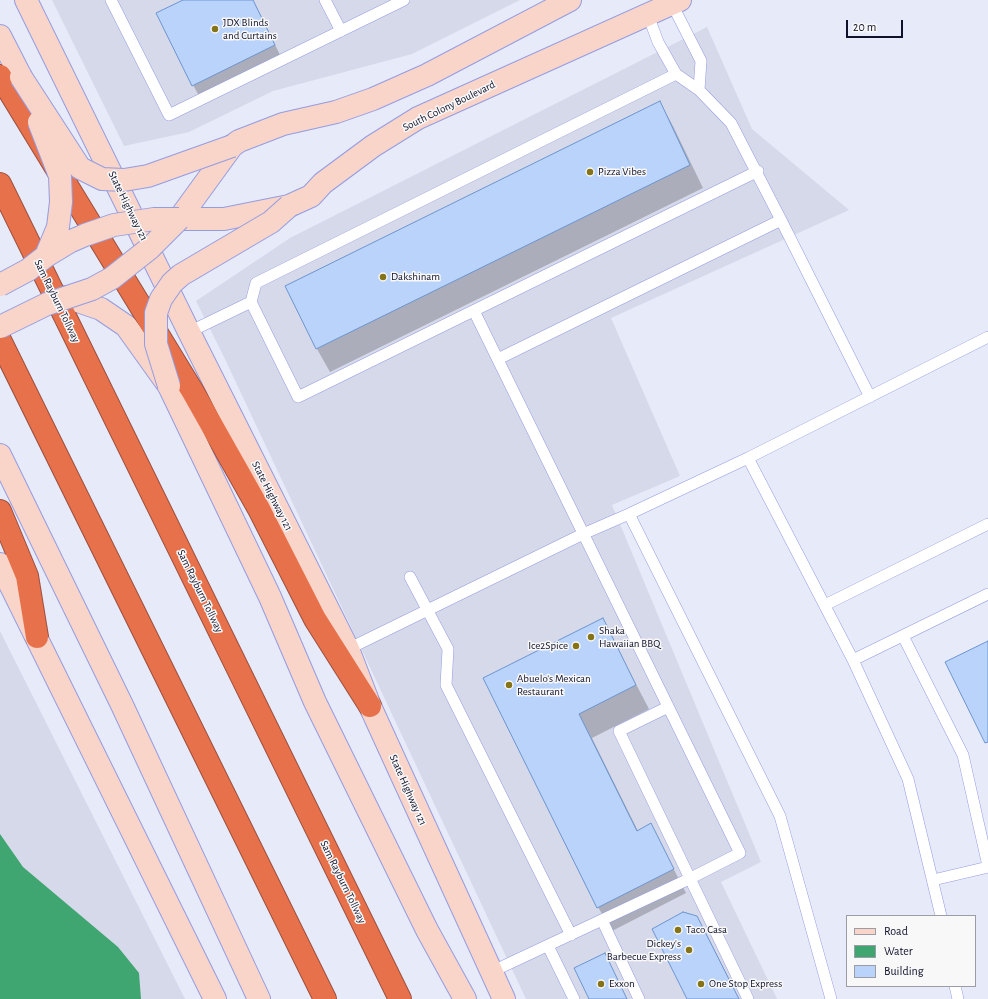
<!DOCTYPE html>
<style>
body{margin:0}
#map{position:relative;width:988px;height:999px;overflow:hidden;background:#e7eaf9;font-family:"Alegreya Sans",sans-serif}
canvas{display:block}
.legend{position:absolute;left:846px;top:915px;width:130px;height:72px;box-sizing:border-box;background:#f8f8f8;border:1px solid #9b9ca6;margin:0;padding:5px 7px;list-style:none;font-size:12px;color:#10122b}
.legend li{display:flex;align-items:center;gap:8px;height:20px}
.legend b{width:20px;border:1px solid #9b9ca6}
.scale{position:absolute;left:846px;top:20px;width:57px;height:18px;box-sizing:border-box;border:2px solid #10122b;border-top:0;padding-left:5px;font-size:12px;line-height:14px;white-space:nowrap;color:#10122b;-webkit-text-stroke:3px #f8f8f8;paint-order:stroke}
</style>
<div id="map">
<canvas width="988" height="999"></canvas>
<ul class="legend">
<li><b style="height:5px;background:#f8d4c9"></b>Road</li>
<li><b style="height:11px;background:#3fa571"></b>Water</li>
<li><b style="height:11px;background:#b9d3fa"></b>Building</li>
</ul>
<div class="scale">20 m</div>
</div>
<script>
const c = document.querySelector('canvas').getContext('2d');
c.lineJoin = 'round';
function paint(path, color) {
  c.fillStyle = color;
  c.fill(path, 'evenodd');
}
function shape(rows) {
  const path = new Path2D();
  for (const r of rows) {
    path.moveTo(r[0], r[1]);
    for (let i = 2; i < r.length; i += 2) path.lineTo(r[i], r[i + 1]);
  }
  return path;
}
function stroke(path, color, width, dash) {
  c.strokeStyle = color;
  c.lineWidth = width;
  c.lineCap = dash ? 'butt' : 'round';
  c.setLineDash(dash || []);
  c.stroke(path);
}
function label(font, color, halo, rows, align = 'center') {
  c.font = font + ' "Alegreya Sans",sans-serif';
  c.lineWidth = 3;
  c.setLineDash([]);
  c.textBaseline = 'middle';
  c.strokeStyle = halo;
  c.fillStyle = color;
  for (const [text, x, y, turn = 0] of rows) {
    c.save();
    c.translate(x, y);
    c.rotate((+turn || 0) * Math.PI / 180);
    c.textAlign = isNaN(turn) ? turn : align;
    if (halo) c.strokeText(text, 0, 0);
    c.fillText(text, 0, 0);
    c.restore();
  }
}
paint(shape([
 [52,0,520,0,412,54,273,91,189,132,124,146],
 [707,27,752,129,849,210,611,318,680,476,612,505,761,862,721,882,777,999,526,999,224,357,196,301,290,238],
 [0,631,185,999,0,999]
]), '#d6d9e9');
paint(shape([
 [0,834,23,867,118,947,139,973,141,999,0,999]
]), '#3fa571');
paint(shape([
 [186,0,253,0,284,63,203,103,193,85],
 [660,103,673,126,703,188,330,372,317,349],
 [602,619,649,709,592,738,638,831,651,825,686,893,612,931,598,907,485,678],
 [696,917,710,941,739,999,688,999]
]), '#0003');
const building = shape([
 [183,0,253,0,275,45,192,86,156,13,183,0],
 [660,101,690,165,316,349,285,286,660,101],
 [603,618,636,685,579,714,637,831,651,823,674,869,597,908,483,678,603,618],
 [988,641,988,742,985,743,945,662,988,641],
 [683,912,697,916,739,999,687,999,652,929,683,912],
 [605,953,627,999,589,999,574,968,605,953]
]);
paint(building, '#b9d3fa');
stroke(building, '#6c95d2', 1);
const lane = shape([
 [111,0,169,115,404,0],
 [325,0,341,31],
 [672,4,701,61,699,90],
 [781,220,870,397],
 [251,302,256,283,676,74],
 [474,311,740,853,689,879,491,972],
 [189,332,251,302,298,397,758,171],
 [498,359,781,220,731,123,699,90,676,74,658,42,648,15],
 [748,458,629,514,780,816,831,999],
 [410,577,448,649,446,685,571,935],
 [825,605,988,524],
 [903,636,963,755,988,866],
 [348,649,583,534,629,514],
 [853,660,988,594],
 [668,707,619,731,748,999],
 [933,880,988,867],
 [941,916,908,779,853,660,748,458,988,337],
 [602,920,639,999],
 [548,946,574,999],
 [955,986,958,999]
]);
const secondary = shape([
 [26,0,189,332,348,649,370,706,504,999],
 [0,36,21,77],
 [179,219,224,219,289,206,311,196,323,183,373,146,418,118,680,0],
 [179,219,232,146,239,141,283,124,336,112,373,99,427,75,570,0],
 [66,297,101,309,126,326,169,386,270,597,315,702,427,930,465,999],
 [0,455,122,705,259,999],
 [0,564,215,999]
]);
const highway = shape([
 [0,76,193,392,259,509,315,619,370,706],
 [0,184,400,999],
 [0,340,325,999],
 [0,511,27,576,37,637]
]);
stroke(lane, '#949ce2', 12);
stroke(secondary, '#949ce2', 24);
stroke(highway, '#9c5040', 24);
stroke(lane, '#fff', 11);
stroke(secondary, '#f8d4c9', 22);
stroke(highway, '#e7714b', 22);
const secondaryBridge = shape([
 [21,77,80,168,102,179,124,180,148,176,232,146],
 [39,122,60,176,61,202,58,227,46,256],
 [0,285,28,270,46,256,69,242,85,235,114,225,154,219,179,219],
 [0,327,47,304,92,289,112,278,150,248,179,219],
 [169,386,156,344,156,313,161,299,172,283,181,275,271,222,289,206]
]);
stroke(secondaryBridge, '#949ce2', 24, []);
stroke(secondaryBridge, '#f8d4c9', 22);
for (const [x, y, r, color] of [
 [215,29,4,"#857417"],
 [590,172,4,"#857417"],
 [383,277,4,"#857417"],
 [591,637,4,"#857417"],
 [576,646,4,"#857417"],
 [509,685,4,"#857417"],
 [678,930,4,"#857417"],
 [689,950,4,"#857417"],
 [601,984,4,"#857417"],
 [701,984,4,"#857417"]
]) {
  const dot = new Path2D();
  dot.arc(x, y, r, 0, 2 * Math.PI);
  c.fillStyle = color;
  c.fill(dot);
  stroke(dot, '#f8f8f8', 1.5);
}
label('11px', '#10122b', '#f8f8f8', [
 ["JDX Blinds",223,23],
 ["and Curtains",223,36],
 ["Pizza Vibes",598,172],
 ["Dakshinam",391,277],
 ["Shaka",599,631],
 ["Hawaiian BBQ",599,644],
 ["Ice2Spice",568,646,"right"],
 ["Abuelo's Mexican",517,679],
 ["Restaurant",517,692],
 ["Taco Casa",686,930],
 ["Dickey's",681,944,"right"],
 ["Barbecue Express",681,957,"right"],
 ["Exxon",609,984],
 ["One Stop Express",709,984]
], 'left');
label('11px', '#10122b', '#f8f8f8', [
 ["South Colony Boulevard",449,106,-26],
 ["State Highway 121",128,206,64],
 ["Sam Rayburn Tollway",57,301,64],
 ["State Highway 121",272,496,63],
 ["Sam Rayburn Tollway",200,591,64],
 ["State Highway 121",408,790,66],
 ["Sam Rayburn Tollway",343,882,64]
]);
</script>
